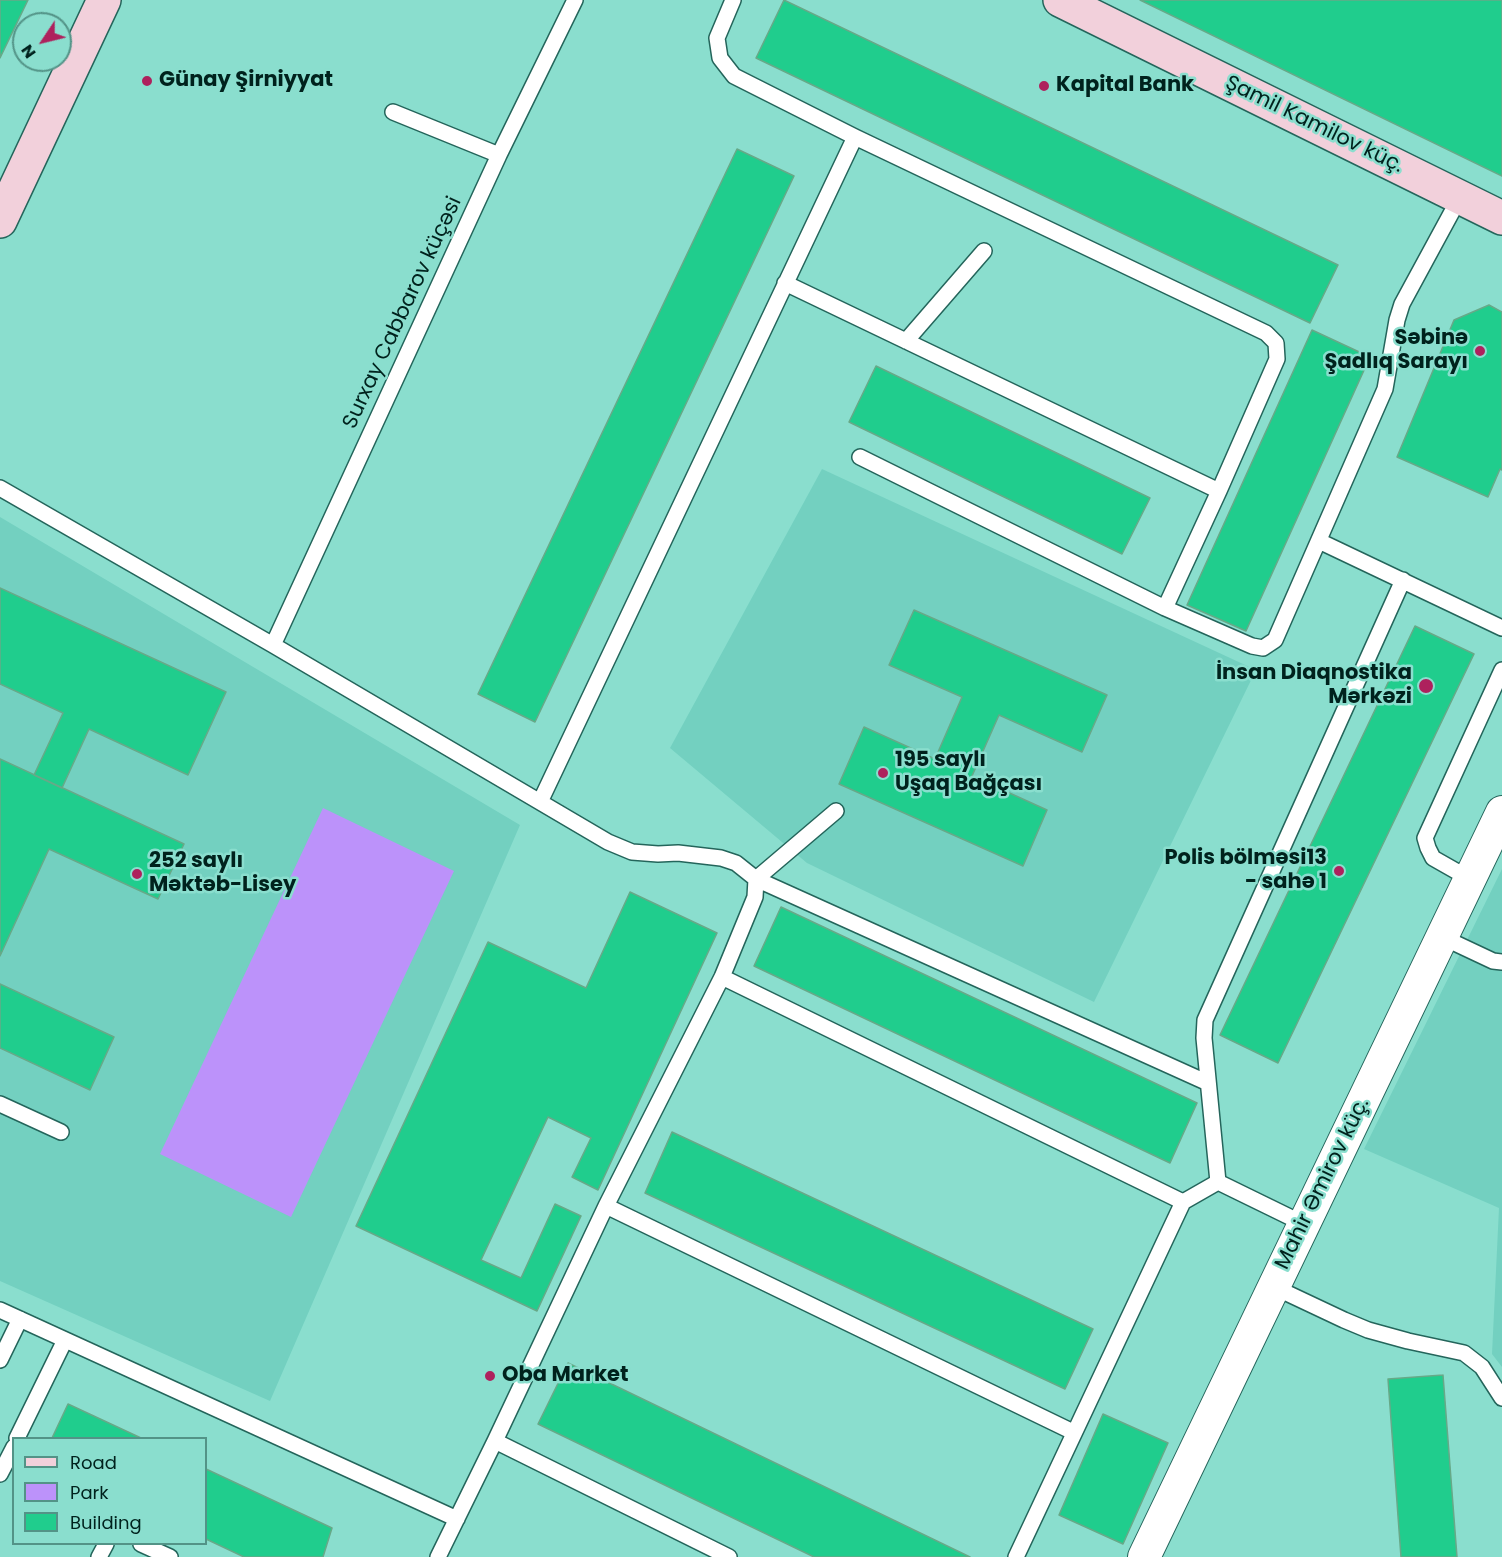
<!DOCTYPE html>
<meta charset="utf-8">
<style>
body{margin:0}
#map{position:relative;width:1502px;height:1557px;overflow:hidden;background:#8adece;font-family:Poppins,sans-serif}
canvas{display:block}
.legend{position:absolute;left:12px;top:1437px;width:195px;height:108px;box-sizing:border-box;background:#8adece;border:2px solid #539387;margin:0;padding:8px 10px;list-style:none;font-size:18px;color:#00221d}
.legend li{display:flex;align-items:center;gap:12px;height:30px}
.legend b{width:30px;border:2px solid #539387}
.north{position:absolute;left:12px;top:12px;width:60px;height:60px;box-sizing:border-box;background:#8adece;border:2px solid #539387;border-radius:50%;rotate:235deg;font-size:16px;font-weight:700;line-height:24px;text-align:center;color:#00221d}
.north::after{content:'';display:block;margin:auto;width:21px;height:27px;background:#ae215d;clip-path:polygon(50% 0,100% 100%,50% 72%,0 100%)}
</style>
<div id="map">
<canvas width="1502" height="1557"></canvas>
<ul class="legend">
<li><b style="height:8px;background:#f2d0db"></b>Road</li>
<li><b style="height:16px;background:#bc92fa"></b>Park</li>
<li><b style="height:16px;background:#20cd8d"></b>Building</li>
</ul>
<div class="north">N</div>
</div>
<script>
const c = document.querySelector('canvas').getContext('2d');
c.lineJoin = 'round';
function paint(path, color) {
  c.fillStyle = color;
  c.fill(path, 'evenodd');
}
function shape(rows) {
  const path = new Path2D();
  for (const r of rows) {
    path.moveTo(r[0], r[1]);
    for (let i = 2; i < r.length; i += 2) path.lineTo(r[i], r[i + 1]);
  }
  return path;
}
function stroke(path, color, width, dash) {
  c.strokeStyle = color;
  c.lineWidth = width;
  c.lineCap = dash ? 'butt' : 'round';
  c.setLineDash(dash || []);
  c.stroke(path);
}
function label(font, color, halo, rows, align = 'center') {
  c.font = font + ' Poppins,sans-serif';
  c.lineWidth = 5;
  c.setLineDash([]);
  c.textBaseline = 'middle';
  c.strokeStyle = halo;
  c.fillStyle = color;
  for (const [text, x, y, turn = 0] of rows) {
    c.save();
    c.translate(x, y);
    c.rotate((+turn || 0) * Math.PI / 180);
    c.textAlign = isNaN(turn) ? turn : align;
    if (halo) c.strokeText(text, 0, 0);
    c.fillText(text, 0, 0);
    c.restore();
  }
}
paint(shape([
 [822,469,1256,670,1094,1002,807,863,670,748],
 [0,517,520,825,270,1401,0,1281],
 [1502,869,1502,1367,1492,1354,1499,1208,1364,1149]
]), '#73d0c0');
paint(shape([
 [323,808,454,871,291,1217,160,1154]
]), '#bc92fa');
const building = shape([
 [0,0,28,0,0,58,0,0],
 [784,0,1338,265,1310,323,756,58,784,0],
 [1140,0,1502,0,1502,176,1140,0],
 [737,149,794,176,535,722,478,694,737,149],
 [1489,305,1502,312,1502,470,1500,469,1488,497,1397,457,1454,320,1489,305],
 [1312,330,1370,357,1246,631,1187,605,1312,330],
 [876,366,1150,498,1122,554,849,422,876,366],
 [0,588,226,692,188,775,89,729,62,788,34,775,63,713,0,684,0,588],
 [914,610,1107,695,1082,752,999,715,972,776,1047,810,1023,866,839,784,864,727,935,759,962,697,889,665,914,610],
 [1415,626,1474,654,1278,1063,1220,1035,1415,626],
 [0,759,184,844,158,899,49,849,0,956,0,759],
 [630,892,717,933,598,1190,572,1177,591,1138,548,1117,481,1260,521,1278,555,1204,581,1216,537,1311,356,1226,488,942,586,988,630,892],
 [781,907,1197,1103,1170,1163,754,966,781,907],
 [0,984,114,1037,90,1090,0,1048,0,984],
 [672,1132,1093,1329,1065,1389,645,1193,672,1132],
 [568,1363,970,1557,814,1557,538,1424,568,1363],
 [1443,1375,1457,1557,1401,1557,1388,1379,1443,1375],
 [68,1404,141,1438,52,1438,68,1404],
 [1103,1414,1168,1443,1123,1544,1059,1515,1103,1414],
 [206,1469,332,1528,323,1557,244,1557,206,1539,206,1469]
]);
paint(building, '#20cd8d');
stroke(building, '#67a988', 1.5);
const lane = shape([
 [733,0,717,38,720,58,734,76,855,137,1266,333,1276,343,1277,359,1219,491,1165,608],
 [393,112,499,155],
 [785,283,1219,491],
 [906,341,984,251],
 [860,457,1165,608,1252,646,1263,648,1275,640,1385,389,1397,320,1402,304,1460,197],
 [0,488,273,645,608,842,632,852,658,854,678,853,721,858,736,863,756,879,1208,1083],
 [1319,541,1502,628],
 [273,645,499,155,575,0],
 [540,802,855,137],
 [1470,879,1433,858,1428,848,1425,838,1502,670],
 [1442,937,1493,961,1502,962],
 [722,977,1183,1202],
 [0,1104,61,1132],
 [1218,1182,1304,1224],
 [606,1206,1073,1432],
 [1274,1287,1344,1320,1368,1330,1408,1341,1464,1353,1482,1367,1502,1398],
 [0,1310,457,1519],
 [0,1360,20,1319],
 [17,1438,65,1340],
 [495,1441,729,1557],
 [0,1474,14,1447],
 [141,1544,170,1557],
 [99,1557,106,1544],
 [438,1557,495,1441,606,1206,722,977,755,897,756,879,836,811],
 [1016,1557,1183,1202,1218,1182,1204,1038,1205,1020,1403,580]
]);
const street = shape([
 [1144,1557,1502,812]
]);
const secondary = shape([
 [1060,0,1502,218],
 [0,221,104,0]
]);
stroke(lane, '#24655b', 18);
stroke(street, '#24655b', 34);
stroke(secondary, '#24655b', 36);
stroke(lane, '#fff', 15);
stroke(street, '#fff', 32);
stroke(secondary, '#f2d0db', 33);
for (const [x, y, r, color] of [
 [147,81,6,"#ae215d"],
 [1044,86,6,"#ae215d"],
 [1480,351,6,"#ae215d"],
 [1426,686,8,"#ae215d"],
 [883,773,6,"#ae215d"],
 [1339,871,6,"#ae215d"],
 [137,874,6,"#ae215d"],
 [490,1376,6,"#ae215d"]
]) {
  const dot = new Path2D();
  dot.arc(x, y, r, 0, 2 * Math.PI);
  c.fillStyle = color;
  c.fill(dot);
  stroke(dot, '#8adece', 2);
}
label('bold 21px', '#00221d', '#8adece', [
 ["Günay Şirniyyat",159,81],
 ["Kapital Bank",1056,86],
 ["Səbinə",1468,339,"right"],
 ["Şadlıq Sarayı",1468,363,"right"],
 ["İnsan Diaqnostika",1412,674,"right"],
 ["Mərkəzi",1412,698,"right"],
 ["195 saylı",895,761],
 ["Uşaq Bağçası",895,785],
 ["Polis bölməsi13",1327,859,"right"],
 ["- sahə 1",1327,883,"right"],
 ["252 saylı",149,862],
 ["Məktəb-Lisey",149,886],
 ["Oba Market",502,1376]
], 'left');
label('21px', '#00221d', '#8adece', [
 ["Şamil Kamilov küç.",1314,125,26],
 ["Surxay Cabbarov küçəsi",403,313,-65],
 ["Mahir Əmirov küç.",1323,1184,-64]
]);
</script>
